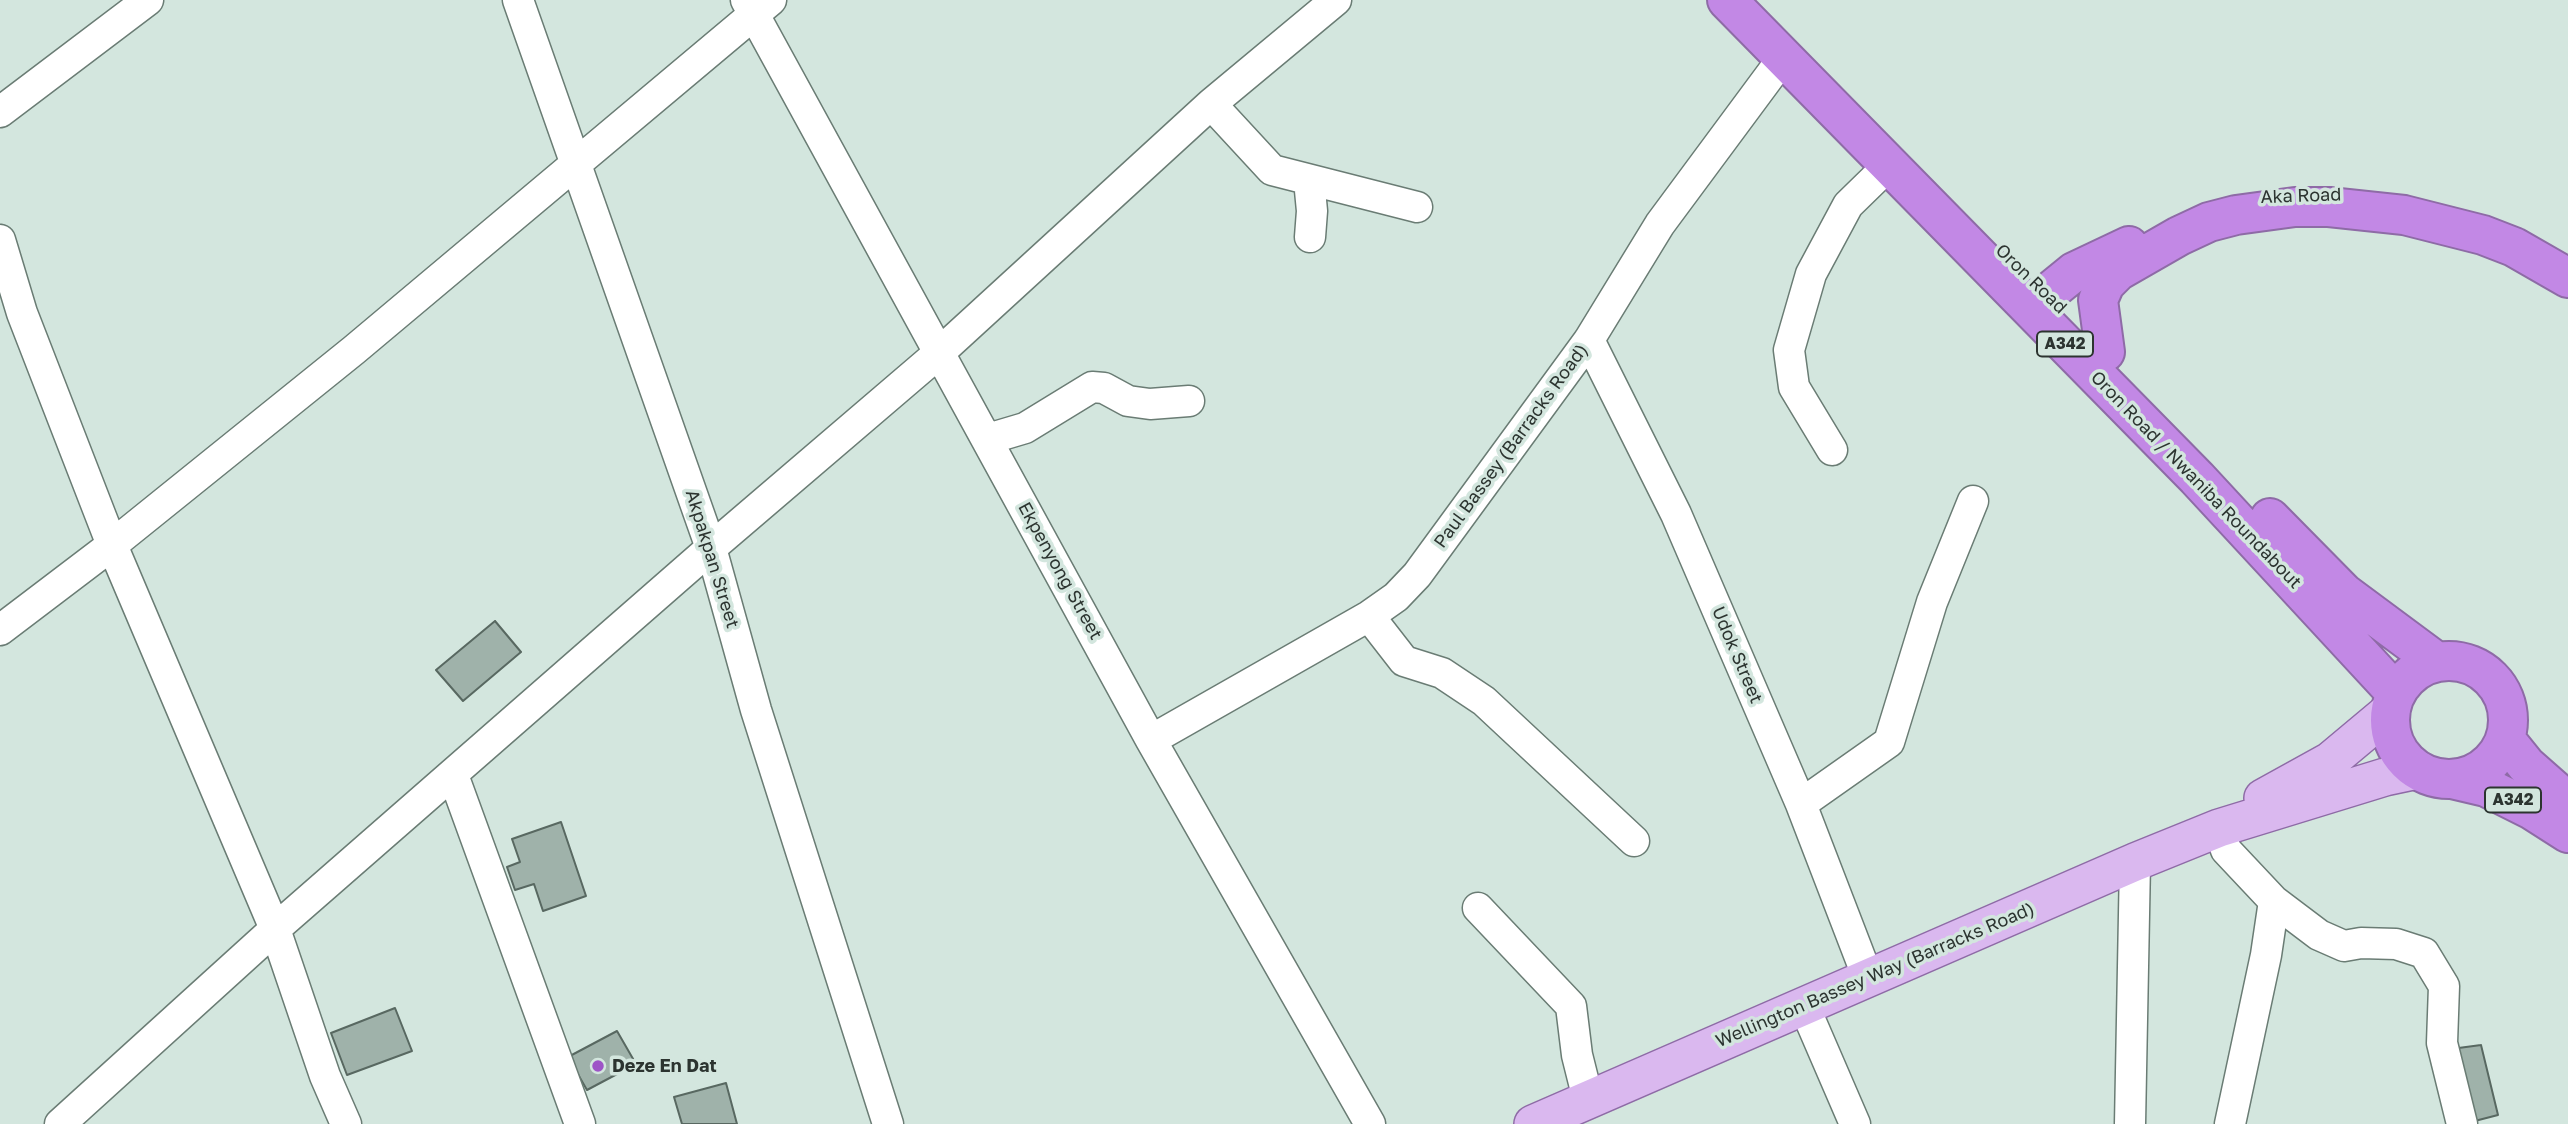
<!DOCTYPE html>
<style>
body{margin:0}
canvas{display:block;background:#d3e6de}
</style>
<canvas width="2568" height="1124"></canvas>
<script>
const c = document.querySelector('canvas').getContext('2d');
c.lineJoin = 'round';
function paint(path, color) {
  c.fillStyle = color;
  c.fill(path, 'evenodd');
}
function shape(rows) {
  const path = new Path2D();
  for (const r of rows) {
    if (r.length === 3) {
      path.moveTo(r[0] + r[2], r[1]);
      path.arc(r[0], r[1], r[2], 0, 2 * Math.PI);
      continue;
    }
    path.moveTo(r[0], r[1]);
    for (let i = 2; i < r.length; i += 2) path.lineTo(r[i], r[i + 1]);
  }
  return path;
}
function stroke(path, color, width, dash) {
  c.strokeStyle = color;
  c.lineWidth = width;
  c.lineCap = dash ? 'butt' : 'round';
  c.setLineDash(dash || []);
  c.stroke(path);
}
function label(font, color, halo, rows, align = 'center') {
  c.font = font + ' "Golos Text",sans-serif';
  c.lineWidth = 7;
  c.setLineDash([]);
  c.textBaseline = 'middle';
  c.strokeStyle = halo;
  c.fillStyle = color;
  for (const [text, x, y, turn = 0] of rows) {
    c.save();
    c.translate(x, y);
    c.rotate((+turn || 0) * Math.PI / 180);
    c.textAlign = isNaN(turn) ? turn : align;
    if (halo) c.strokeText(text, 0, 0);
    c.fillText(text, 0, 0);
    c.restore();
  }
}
const building = shape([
 [495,621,521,652,463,701,436,670,495,621],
 [561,822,586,896,543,911,534,884,515,890,507,867,520,862,512,839,561,822],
 [395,1008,412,1051,347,1075,331,1033,395,1008],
 [617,1031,636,1064,587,1090,568,1057,617,1031],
 [2481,1045,2498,1115,2467,1123,2451,1049,2481,1045],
 [726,1083,737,1124,682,1124,674,1097,726,1083]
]);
paint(building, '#9fb2aa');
stroke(building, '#586861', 2);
const minor = shape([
 [518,0,711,548,756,710,888,1124],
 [746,0,1151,740,1370,1124],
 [1211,104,1272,170,1417,207],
 [0,112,148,0],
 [1309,180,1312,211,1310,237],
 [0,240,22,313,112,545,275,929,325,1076,346,1124],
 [1589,340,1676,514,1801,804,1868,978],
 [988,439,1025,428,1092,387,1104,388,1128,401,1150,404,1189,401],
 [1832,450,1794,387,1789,350,1811,274,1848,205,1889,165],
 [1369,616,1404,661,1442,673,1484,701,1634,841],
 [0,630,112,545,354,350,771,0],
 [1151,740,1369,616,1396,597,1417,575,1589,340,1660,224,1783,58],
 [453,775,580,1124],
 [1801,804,1889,742,1932,602,1973,501],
 [2219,828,2226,850,2274,901,2319,935,2344,946,2361,943,2396,944,2424,953,2444,986,2442,1043,2462,1124],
 [1478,908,1571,1006,1577,1055,1588,1099],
 [1804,1006,1855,1124],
 [60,1124,275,929,711,548,939,353,1211,104,1336,0],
 [2130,1124,2135,862],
 [2230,1124,2266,955,2274,901]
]);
const major = shape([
 [2263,798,2330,761,2391,710],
 [1533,1124,2135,862,2219,828,2385,777,2418,770]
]);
const highway = shape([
 [1727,0,2197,478,2396,693],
 [2047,294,2074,272,2129,246],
 [2105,352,2098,300,2105,284,2118,271,2179,236,2209,222,2236,215,2295,207,2329,207,2404,215,2483,235,2514,247,2568,278],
 [2270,518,2344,593,2437,662],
 [2449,720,59],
 [2505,739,2526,765,2568,802],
 [2452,779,2486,787,2532,810,2568,833]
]);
stroke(minor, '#6a7c74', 33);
stroke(major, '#8e6ba6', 40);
stroke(highway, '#8e6ba6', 42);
stroke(minor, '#fff', 30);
stroke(major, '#dab8ef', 37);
stroke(highway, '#c288e5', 38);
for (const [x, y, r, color] of [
 [598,1066,7,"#9e54c7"]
]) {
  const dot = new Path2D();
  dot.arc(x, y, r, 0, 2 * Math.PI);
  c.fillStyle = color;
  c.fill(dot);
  stroke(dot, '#d3e6de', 2.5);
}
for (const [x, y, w] of [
 [2065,344,56],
 [2513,800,56]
]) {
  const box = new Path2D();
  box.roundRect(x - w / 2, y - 12.5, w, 25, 5);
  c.fillStyle = '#d3e6de';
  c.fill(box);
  stroke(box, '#2c3430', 2);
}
label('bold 16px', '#2c3430', null, [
 ["A342",2065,344],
 ["A342",2513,800]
]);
label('18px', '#2c3430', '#d3e6de', [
 ["Aka Road",2301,196,-2],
 ["Oron Road",2031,279,44],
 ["Paul Bassey (Barracks Road)",1511,446,-54],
 ["Oron Road / Nwaniba Roundabout",2196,480,46],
 ["Akpakpan Street",712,559,73],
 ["Ekpenyong Street",1060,571,61],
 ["Udok Street",1737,655,67],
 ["Wellington Bassey Way (Barracks Road)",1875,975,-23]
]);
label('bold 18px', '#2c3430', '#d3e6de', [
 ["Deze En Dat",612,1066]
], 'left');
</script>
